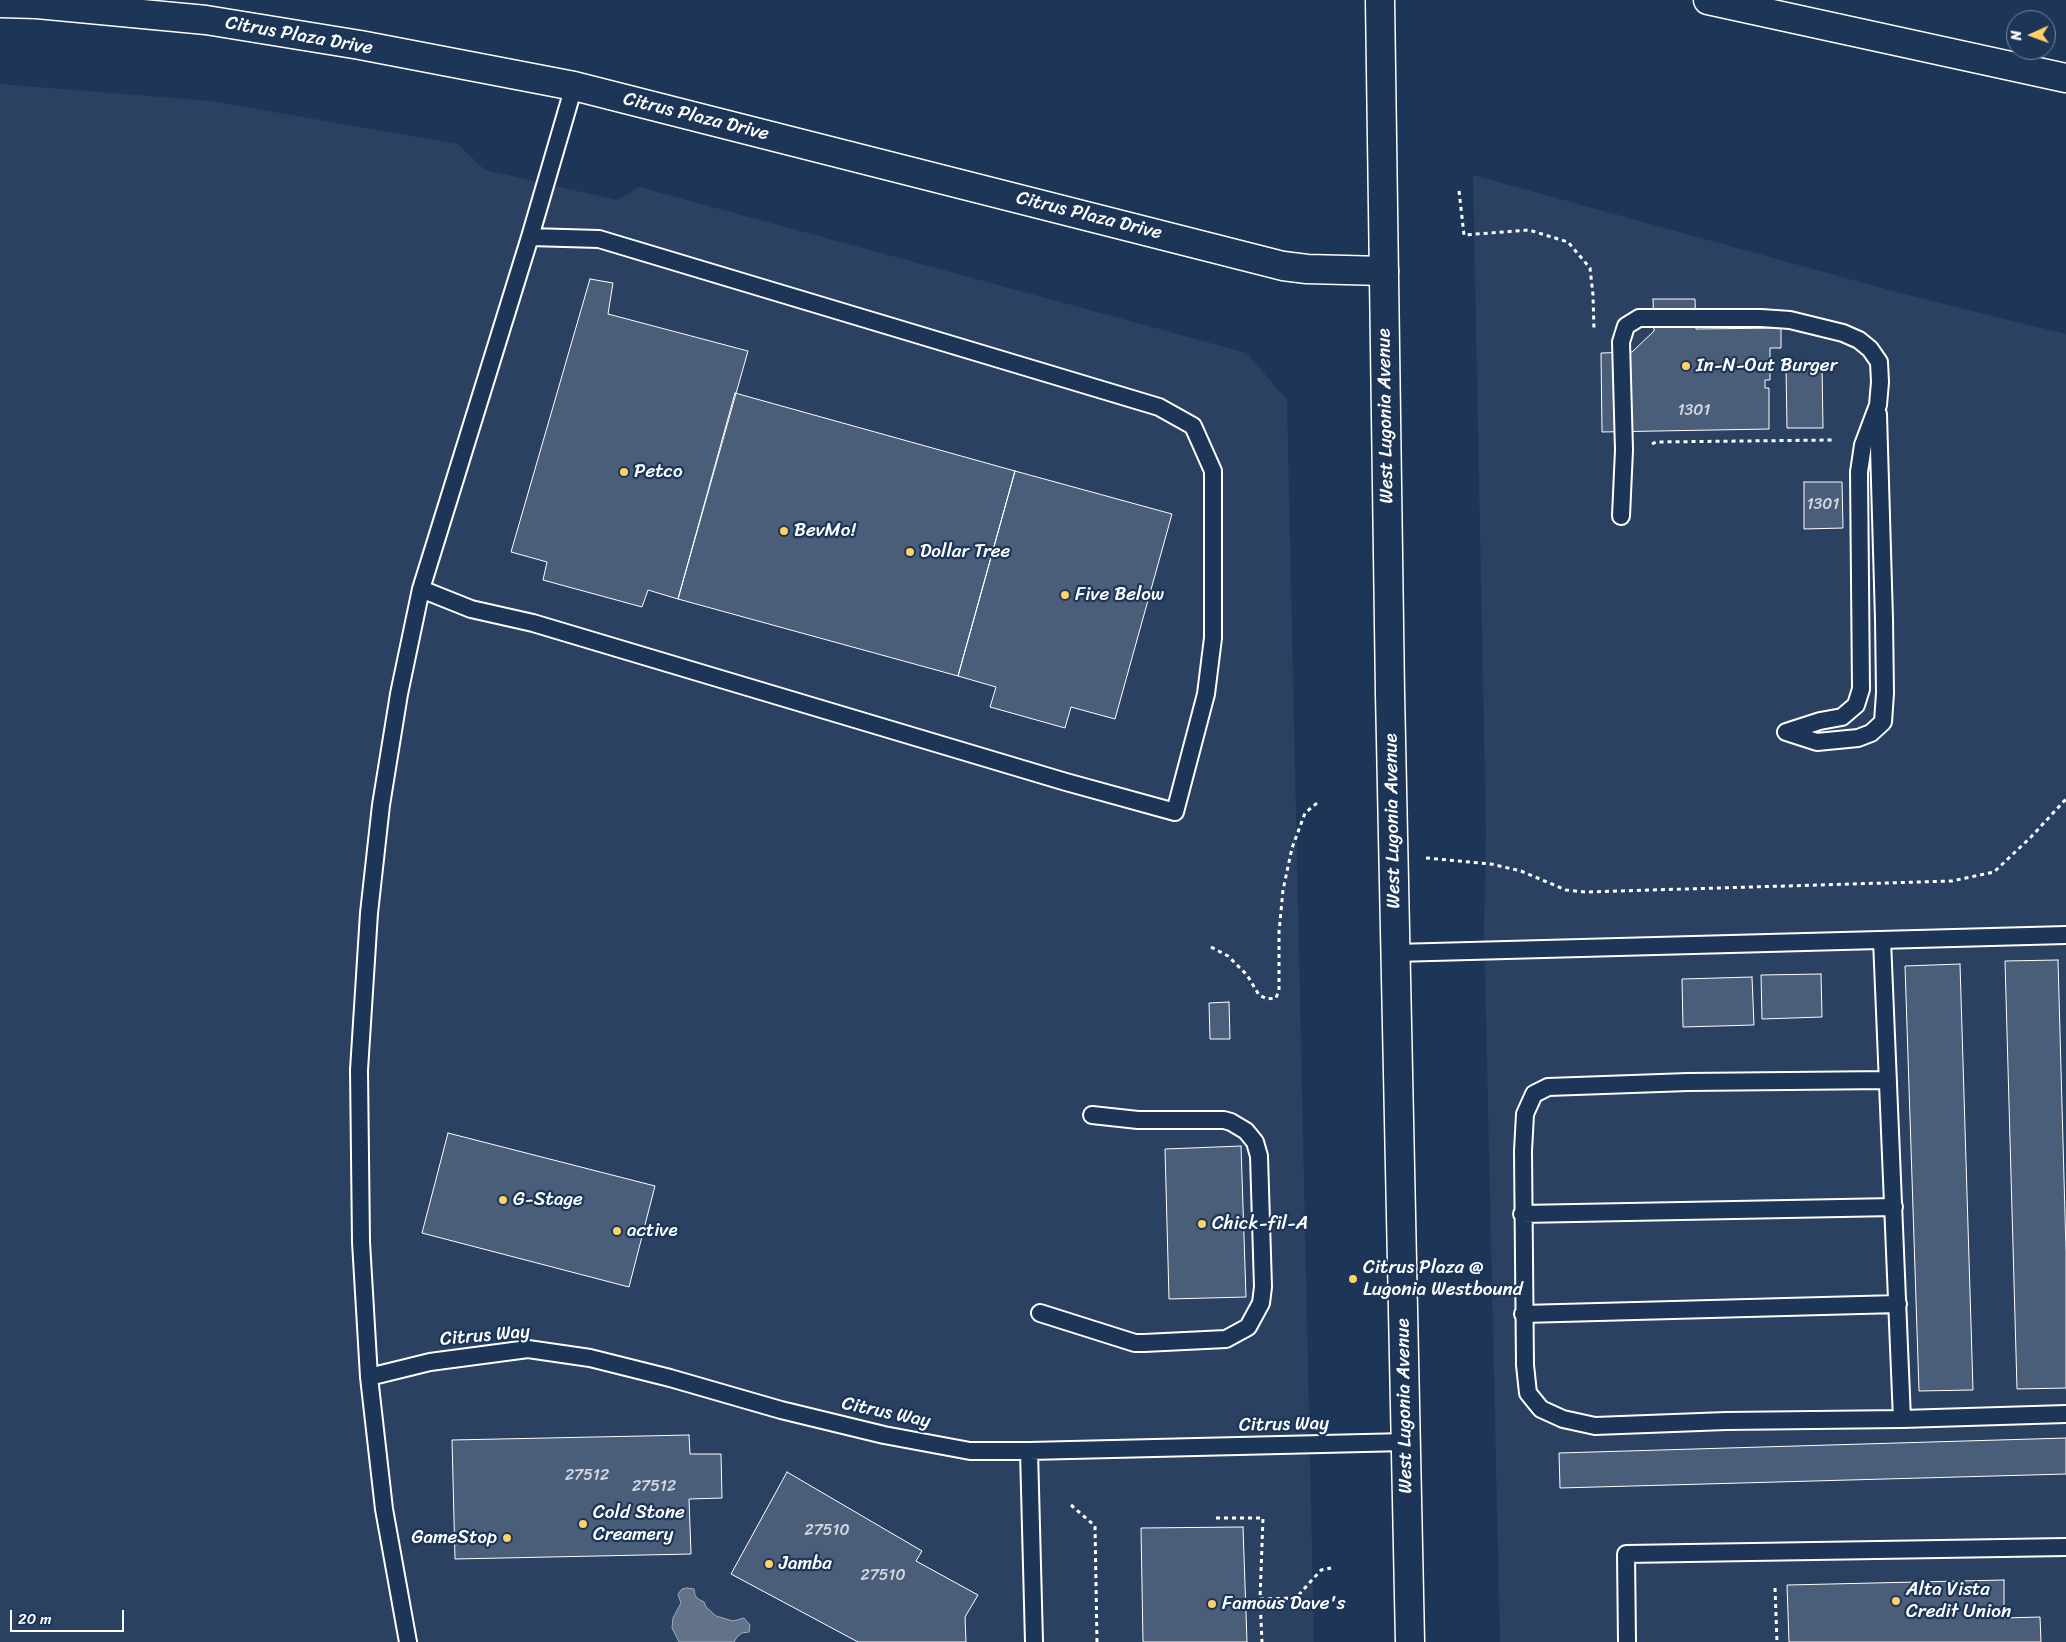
<!DOCTYPE html>
<style>
body{margin:0}
#map{position:relative;width:2066px;height:1642px;overflow:hidden;background:#1d3557;font-family:Sriracha,sans-serif}
canvas{display:block}
.north{position:absolute;left:2006px;top:10px;width:50px;height:50px;box-sizing:border-box;background:#1d3557;border:1px solid #77869a;border-radius:50%;rotate:268deg;font-size:14px;font-weight:700;line-height:20px;text-align:center;color:#fff}
.north::after{content:'';display:block;margin:auto;width:18px;height:22px;background:#ffd166;clip-path:polygon(50% 0,100% 100%,50% 72%,0 100%)}
.scale{position:absolute;left:10px;top:1610px;width:114px;height:22px;box-sizing:border-box;border:2px solid #fff;border-top:0;padding-left:6px;font-size:15px;line-height:18px;white-space:nowrap;color:#fff;-webkit-text-stroke:4px #1d3557;paint-order:stroke}
</style>
<div id="map">
<canvas width="2066" height="1642"></canvas>
<div class="north">N</div>
<div class="scale">20 m</div>
</div>
<script>
const c = document.querySelector('canvas').getContext('2d');
c.lineJoin = 'round';
function paint(path, color) {
  c.fillStyle = color;
  c.fill(path, 'evenodd');
}
function shape(rows) {
  const path = new Path2D();
  for (const r of rows) {
    path.moveTo(r[0], r[1]);
    for (let i = 2; i < r.length; i += 2) path.lineTo(r[i], r[i + 1]);
  }
  return path;
}
function stroke(path, color, width, dash) {
  c.strokeStyle = color;
  c.lineWidth = width;
  c.lineCap = dash ? 'butt' : 'round';
  c.setLineDash(dash || []);
  c.stroke(path);
}
function label(font, color, halo, rows, align = 'center') {
  c.font = font + ' Sriracha,sans-serif';
  c.lineWidth = 4.5;
  c.setLineDash([]);
  c.textBaseline = 'middle';
  c.strokeStyle = halo;
  c.fillStyle = color;
  for (const [text, x, y, turn = 0] of rows) {
    c.save();
    c.translate(x, y);
    c.rotate((+turn || 0) * Math.PI / 180);
    c.textAlign = isNaN(turn) ? turn : align;
    if (halo) c.strokeText(text, 0, 0);
    c.fillText(text, 0, 0);
    c.restore();
  }
}
paint(shape([
 [0,84,211,101,458,144,485,170,617,200,639,187,1247,353,1287,400,1314,1642,0,1642],
 [1473,175,1900,293,2066,334,2066,1642,1500,1642,1484,930,1486,833]
]), '#2a4161');
const water = shape([
 [687,1588,694,1589,695,1595,698,1599,704,1602,706,1607,716,1616,733,1621,744,1618,750,1625,749,1632,742,1633,737,1637,734,1642,679,1642,672,1628,673,1618,681,1603,678,1594,682,1589,687,1588]
]);
paint(water, '#617289');
stroke(water, '#a0aab8', 1);
const building = shape([
 [590,279,613,283,608,314,748,351,678,599,648,590,642,607,543,580,547,562,511,552,590,279],
 [1653,299,1695,299,1696,329,1781,328,1781,348,1770,348,1770,380,1765,380,1765,388,1769,388,1769,429,1602,432,1601,353,1632,352,1654,331,1653,299],
 [1786,366,1822,366,1823,428,1787,428,1786,366],
 [735,393,1015,471,958,676,678,599,735,393],
 [1015,471,1172,514,1115,719,1071,707,1065,728,990,707,996,687,958,676,1015,471],
 [1804,482,1842,482,1843,528,1804,529,1804,482],
 [2058,960,2066,1251,2066,1388,2017,1389,2005,961,2058,960],
 [1960,964,1973,1390,1919,1391,1905,966,1960,964],
 [1821,974,1822,1017,1762,1019,1761,975,1821,974],
 [1752,977,1754,1025,1683,1027,1682,979,1752,977],
 [1229,1002,1230,1039,1210,1039,1209,1003,1229,1002],
 [448,1133,655,1186,629,1287,422,1233,448,1133],
 [1241,1146,1246,1297,1169,1299,1165,1149,1241,1146],
 [689,1435,690,1454,721,1454,722,1498,689,1499,691,1554,455,1559,452,1440,689,1435],
 [2066,1438,2066,1474,1560,1488,1559,1453,2066,1438],
 [787,1472,922,1551,916,1561,978,1595,965,1617,966,1642,858,1642,731,1574,787,1472],
 [1243,1527,1247,1642,1143,1642,1141,1528,1243,1527],
 [2004,1580,2004,1618,2040,1617,2041,1642,1789,1642,1787,1585,2004,1580]
]);
paint(building, '#4a5d79');
stroke(building, '#fff', 1);
const service = shape([
 [1621,516,1624,450,1621,342,1626,326,1639,318,1761,318,1790,320,1843,333,1859,340,1870,349,1879,362,1880,382,1878,405,1863,445,1859,472,1861,689,1856,705,1842,717,1820,721,1786,732],
 [421,589,471,609,533,623,1066,782,1175,812,1206,694,1213,638,1213,471,1193,426,1159,407,599,239,530,237],
 [1786,732,1817,742,1858,738,1871,733,1883,722,1885,693,1884,619,1878,414],
 [1882,940,1902,1419,2066,1414],
 [1395,953,2066,935],
 [1888,1080,1688,1082,1548,1087,1534,1094,1525,1114,1523,1151,1525,1365,1528,1393,1541,1409,1563,1419,1595,1426,1726,1421,1902,1419],
 [1522,1214,1894,1207],
 [1040,1313,1135,1343,1144,1343,1226,1339,1248,1327,1261,1303,1263,1287,1259,1156,1255,1142,1246,1131,1231,1122,1224,1120,1138,1120,1092,1115],
 [1523,1314,1898,1304],
 [369,1377,430,1362,528,1349,590,1358,670,1378,781,1410,884,1435,970,1451,1029,1451,1406,1442],
 [1029,1451,1034,1642],
 [408,1642,384,1509,369,1377,361,1242,359,1070,369,913,381,805,399,694,421,589,530,237,574,86],
 [1627,1642,1626,1554,2066,1547]
]);
const tertiary = shape([
 [0,3,37,4,206,20,360,45,574,86,1283,266,1307,269,1384,271]
]);
const secondary = shape([
 [1380,0,1390,693,1410,1642]
]);
const motorway = shape([
 [1708,0,2066,78]
]);
stroke(service, '#fff', 20);
stroke(tertiary, '#fff', 31);
stroke(secondary, '#fff', 31);
stroke(motorway, '#fff', 31);
stroke(shape([
 [1459,191,1464,235,1529,230,1568,242,1590,268,1593,295,1594,330],
 [1652,444,1656,442,1832,440],
 [1426,858,1491,864,1521,871,1566,890,1585,892,1952,881,1994,872,2031,837,2066,799],
 [1211,947,1228,956,1247,975,1259,995,1267,999,1276,998,1279,990,1279,932,1283,890,1292,848,1305,813,1317,803],
 [1071,1505,1095,1526,1097,1642],
 [1216,1518,1263,1518,1260,1599,1262,1642],
 [1775,1588,1777,1642],
 [1260,1599,1296,1598,1321,1570,1331,1568]
]), '#fff', 3, [4, 4]);
stroke(service, '#1d3557', 16);
stroke(tertiary, '#1d3557', 28);
stroke(secondary, '#1d3557', 28);
stroke(motorway, '#1d3557', 28);
for (const [x, y, r, color] of [
 [1686,366,5,"#ffd166"],
 [624,472,5,"#ffd166"],
 [784,531,5,"#ffd166"],
 [910,552,5,"#ffd166"],
 [1065,595,5,"#ffd166"],
 [503,1200,5,"#ffd166"],
 [1202,1224,5,"#ffd166"],
 [617,1231,5,"#ffd166"],
 [1353,1279,5,"#ffd166"],
 [583,1524,5,"#ffd166"],
 [507,1538,5,"#ffd166"],
 [769,1564,5,"#ffd166"],
 [1896,1601,5,"#ffd166"],
 [1212,1604,5,"#ffd166"]
]) {
  const dot = new Path2D();
  dot.arc(x, y, r, 0, 2 * Math.PI);
  c.fillStyle = color;
  c.fill(dot);
  stroke(dot, '#1d3557', 2);
}
label('16px', '#d2d6de', null, [
 ["1301",1694,411],
 ["1301",1823,505],
 ["27512",587,1476],
 ["27512",654,1487],
 ["27510",827,1531],
 ["27510",883,1576]
]);
label('19px', '#fff', '#1d3557', [
 ["Citrus Plaza Drive",299,36,10],
 ["Citrus Plaza Drive",696,117,14],
 ["Citrus Plaza Drive",1089,216,14],
 ["West Lugonia Avenue",1386,416,-91],
 ["West Lugonia Avenue",1393,821,-91],
 ["Citrus Way",485,1336,-5],
 ["West Lugonia Avenue",1405,1406,-91],
 ["Citrus Way",886,1413,12],
 ["Citrus Way",1284,1425,-1]
]);
label('19px', '#fff', '#1d3557', [
 ["In-N-Out Burger",1696,366],
 ["Petco",634,472],
 ["BevMo!",794,531],
 ["Dollar Tree",920,552],
 ["Five Below",1075,595],
 ["G-Stage",513,1200],
 ["Chick-fil-A",1212,1224],
 ["active",627,1231],
 ["Citrus Plaza @",1363,1268],
 ["Lugonia Westbound",1363,1290],
 ["Cold Stone",593,1513],
 ["Creamery",593,1535],
 ["GameStop",497,1538,"right"],
 ["Jamba",779,1564],
 ["Alta Vista",1906,1590],
 ["Credit Union",1906,1612],
 ["Famous Dave's",1222,1604]
], 'left');
</script>
